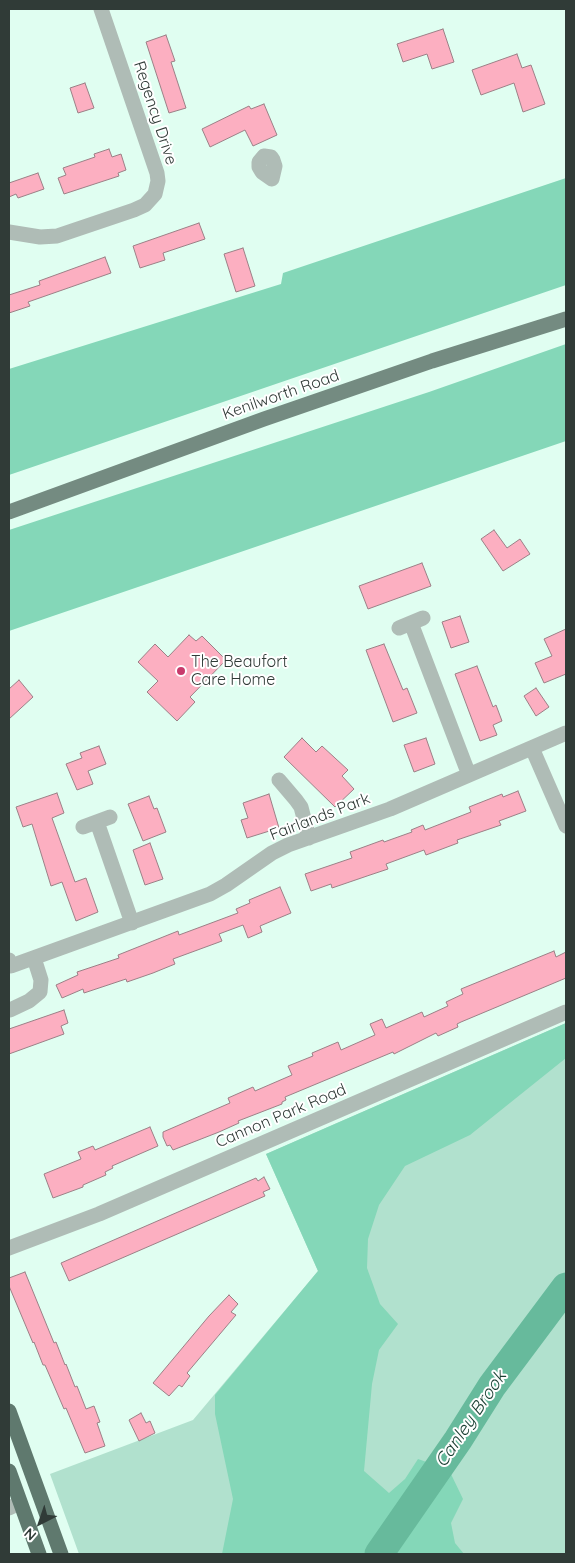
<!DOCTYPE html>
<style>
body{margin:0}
#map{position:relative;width:575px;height:1563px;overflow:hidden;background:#e0fef1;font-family:Quicksand,sans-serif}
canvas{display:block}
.frame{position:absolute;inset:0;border:10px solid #303b37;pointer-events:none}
.north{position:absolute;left:15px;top:1498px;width:50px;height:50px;-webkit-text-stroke:4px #fff;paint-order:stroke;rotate:221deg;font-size:14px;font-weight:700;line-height:20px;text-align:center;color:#303b37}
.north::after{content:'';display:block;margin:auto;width:18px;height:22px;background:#303b37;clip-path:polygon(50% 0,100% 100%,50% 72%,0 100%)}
</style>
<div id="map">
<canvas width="575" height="1563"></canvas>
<div class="frame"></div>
<div class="north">N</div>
</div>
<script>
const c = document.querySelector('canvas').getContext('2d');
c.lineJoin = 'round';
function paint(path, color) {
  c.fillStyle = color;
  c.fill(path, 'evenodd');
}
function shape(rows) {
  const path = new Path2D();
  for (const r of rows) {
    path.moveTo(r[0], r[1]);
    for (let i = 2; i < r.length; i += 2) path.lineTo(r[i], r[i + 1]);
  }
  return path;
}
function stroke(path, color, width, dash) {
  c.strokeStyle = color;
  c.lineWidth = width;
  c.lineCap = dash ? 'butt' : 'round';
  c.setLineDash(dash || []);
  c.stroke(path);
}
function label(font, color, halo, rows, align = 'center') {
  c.font = font + ' Quicksand,sans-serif';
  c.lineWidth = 4;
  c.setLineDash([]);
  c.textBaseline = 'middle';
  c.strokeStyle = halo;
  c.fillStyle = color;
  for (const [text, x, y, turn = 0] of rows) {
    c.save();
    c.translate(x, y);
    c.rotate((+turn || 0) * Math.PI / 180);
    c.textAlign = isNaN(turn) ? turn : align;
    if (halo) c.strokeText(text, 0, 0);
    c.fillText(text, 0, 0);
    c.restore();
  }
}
paint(shape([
 [566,1023,566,1554,79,1554,50,1474,193,1420,318,1271,266,1154]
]), '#b1e1ce');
paint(shape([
 [566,178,566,285,9,475,9,369,281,284,283,273],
 [566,344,566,441,9,631,9,530,429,392],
 [566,1023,566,1058,470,1135,405,1166,379,1205,368,1239,367,1268,380,1304,398,1324,379,1350,372,1384,364,1471,389,1493,405,1479,418,1459,449,1470,463,1499,451,1523,455,1543,464,1554,222,1554,233,1499,215,1414,215,1395,318,1271,266,1154]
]), '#84d7b8');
stroke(shape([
 [379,1554,458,1440,492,1386,566,1287]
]), '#67ba9c', 29);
const building = shape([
 [443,29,454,62,432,69,427,54,403,62,397,44,443,29],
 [166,35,175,61,171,62,186,108,169,113,146,42,166,35],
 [517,54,522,68,531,65,545,104,523,112,514,83,481,95,472,70,517,54],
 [85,83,94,108,78,113,70,88,85,83],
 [264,104,277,135,253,146,245,130,210,147,202,129,249,106,251,109,264,104],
 [109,149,112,157,121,154,126,170,118,173,119,176,64,194,58,178,66,175,63,168,95,157,94,154,109,149],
 [38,173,44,189,18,198,16,194,9,197,9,183,38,173],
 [199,223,205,239,163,253,165,260,140,268,133,246,199,223],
 [243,248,255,286,236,292,224,254,243,248],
 [105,257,111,273,28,302,30,306,9,313,9,295,40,285,39,281,105,257],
 [494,530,507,548,520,539,530,554,503,571,481,539,494,530],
 [422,563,431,586,368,609,359,586,422,563],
 [460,616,469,642,451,648,442,622,460,616],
 [566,629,566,674,544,683,535,663,552,656,544,639,566,629],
 [189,635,196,641,202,636,226,660,190,697,195,702,177,721,147,692,158,681,138,662,155,644,168,657,189,635],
 [384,644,403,690,407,688,417,713,393,722,366,650,384,644],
 [477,666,493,707,496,705,502,721,493,725,497,735,480,741,455,674,477,666],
 [19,680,33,697,9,719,9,689,19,680],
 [536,688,549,707,536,716,524,696,536,688],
 [302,738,316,752,322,746,348,770,342,776,354,789,335,807,284,757,302,738],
 [426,738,435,764,414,772,404,745,426,738],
 [99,746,106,764,88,771,93,784,77,790,66,764,82,758,80,753,99,746],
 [518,791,526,811,499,821,501,825,457,840,458,843,426,855,424,850,386,864,388,869,370,875,332,888,331,884,311,891,305,874,352,858,350,852,383,840,384,842,412,832,411,830,423,825,425,830,471,812,469,807,502,794,503,797,518,791],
 [57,793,64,813,52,818,75,882,86,878,98,912,76,921,62,882,51,886,32,824,23,827,16,807,57,793],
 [269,794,279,828,247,838,241,820,248,818,243,803,269,794],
 [149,796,154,809,157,808,166,832,143,841,128,804,149,796],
 [150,843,163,879,145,885,133,850,150,843],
 [280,887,291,913,260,926,262,932,248,938,243,925,219,934,222,941,173,959,175,964,153,973,127,982,126,979,84,993,83,989,62,998,56,985,78,975,77,972,119,958,118,955,178,931,179,935,238,913,236,909,250,903,249,900,280,887],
 [554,951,556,957,566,952,566,978,461,1022,457,1024,458,1027,438,1036,436,1033,394,1054,393,1052,285,1097,286,1100,282,1102,282,1104,238,1121,239,1123,219,1132,173,1150,170,1145,167,1146,163,1137,163,1132,230,1103,228,1098,253,1087,255,1091,292,1075,288,1066,313,1056,312,1053,338,1042,341,1050,375,1035,370,1024,382,1019,386,1028,422,1012,424,1017,448,1006,446,1002,463,994,461,989,554,951],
 [64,1010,68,1023,61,1026,64,1034,9,1054,9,1029,64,1010],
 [150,1127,158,1146,112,1166,113,1168,105,1172,106,1175,83,1185,83,1187,53,1198,44,1174,81,1159,78,1152,93,1146,95,1150,150,1127],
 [264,1177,270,1189,263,1192,265,1196,69,1281,61,1263,256,1178,258,1181,264,1177],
 [25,1272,54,1343,56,1342,65,1365,66,1364,75,1387,77,1386,86,1409,94,1406,100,1422,97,1423,105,1446,85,1453,66,1408,64,1409,45,1365,43,1365,34,1342,33,1343,9,1286,9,1278,25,1272],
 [229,1295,238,1304,231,1312,236,1315,187,1373,190,1376,182,1387,179,1385,169,1396,153,1383,209,1316,229,1295],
 [141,1413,146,1423,150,1421,155,1433,139,1441,129,1420,141,1413]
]);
paint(building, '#fcafc1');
stroke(building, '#9b8086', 1);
stroke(shape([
 [264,156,271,157,273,160,275,166,272,179,262,172,259,167,259,162,264,156],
 [9,232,40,237,57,236,134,210,145,205,155,194,158,181,157,173,101,9],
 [411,623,469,775],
 [399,628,423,618],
 [532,748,566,826],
 [279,780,296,800,301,807,309,838],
 [97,822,132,923],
 [83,827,110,817],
 [9,960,11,966,210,894,226,885,272,853,288,845,390,809,566,733],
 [10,1010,29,1001,40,992,41,980,34,958],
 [9,1248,99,1214,566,1012],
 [9,1508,20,1503]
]), '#afbcb6', 15);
stroke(shape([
 [9,512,264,419,432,361,566,319]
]), '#748b81', 15);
stroke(shape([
 [9,1411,61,1554],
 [9,1471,39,1554]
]), '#5f796e', 15);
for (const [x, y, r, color] of [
 [181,671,5,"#c83b6c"]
]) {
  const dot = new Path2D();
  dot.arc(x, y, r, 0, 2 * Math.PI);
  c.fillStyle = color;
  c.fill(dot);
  stroke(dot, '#fff', 2);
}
label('16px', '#303b37', '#fff', [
 ["Regency Drive",155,113,72],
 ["Kenilworth Road",281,395,-19],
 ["Fairlands Park",320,817,-21],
 ["Cannon Park Road",281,1116,-23]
]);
label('16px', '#303b37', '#fff', [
 ["The Beaufort",191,662],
 ["Care Home",191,680]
], 'left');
label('italic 18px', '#193e31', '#fff', [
 ["Canley Brook",471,1419,-56]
]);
</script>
